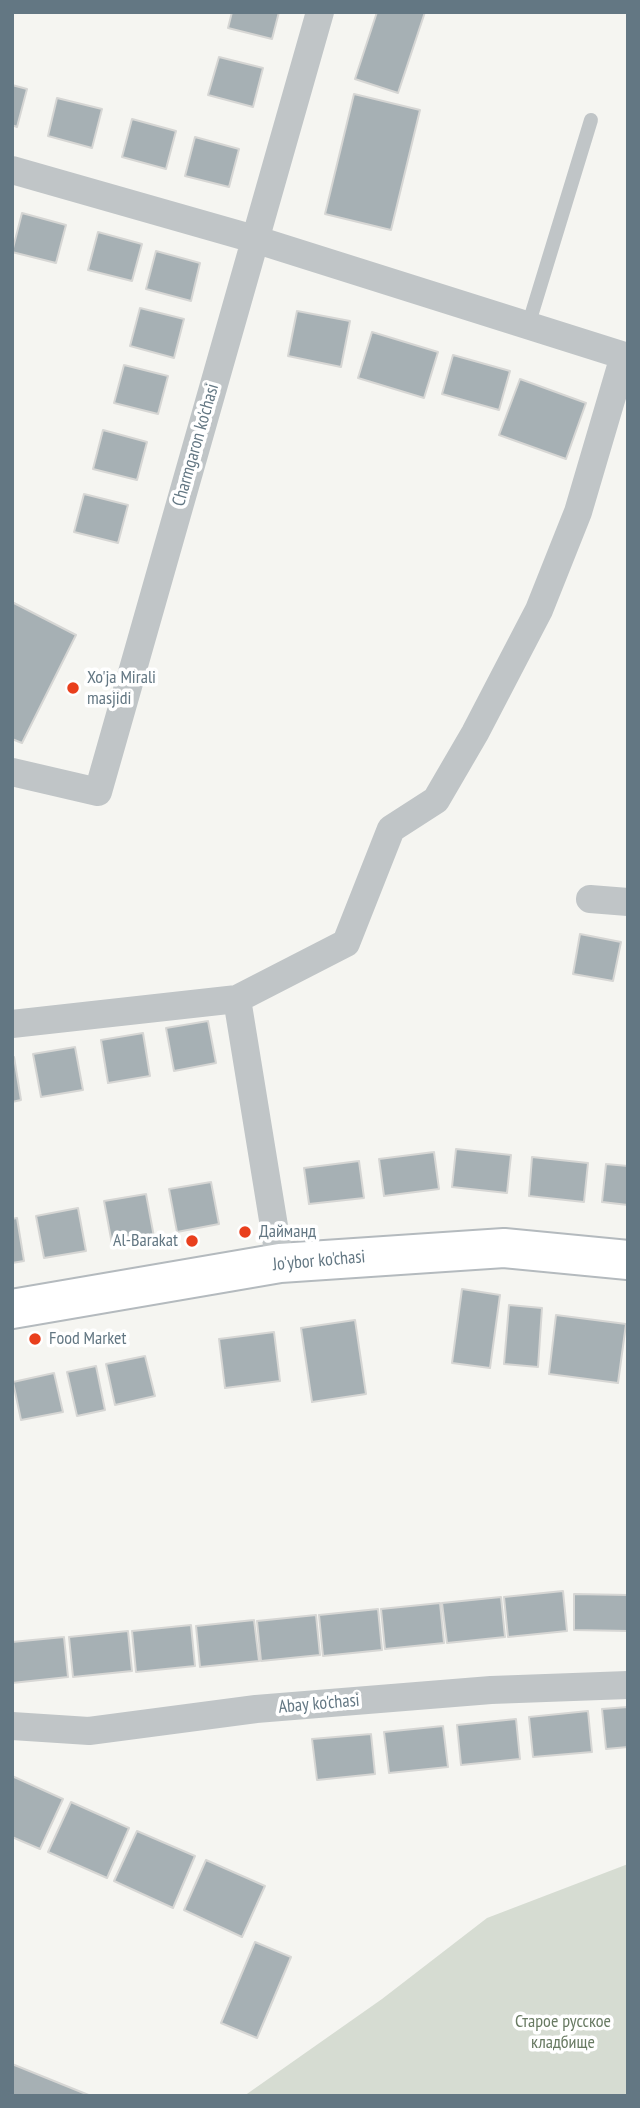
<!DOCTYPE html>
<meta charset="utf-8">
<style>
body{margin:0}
#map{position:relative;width:640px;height:2108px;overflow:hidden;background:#f5f5f1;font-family:"PT Sans Narrow",sans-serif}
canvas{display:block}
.frame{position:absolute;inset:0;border:14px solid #637783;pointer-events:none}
</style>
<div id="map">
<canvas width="640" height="2108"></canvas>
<div class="frame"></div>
</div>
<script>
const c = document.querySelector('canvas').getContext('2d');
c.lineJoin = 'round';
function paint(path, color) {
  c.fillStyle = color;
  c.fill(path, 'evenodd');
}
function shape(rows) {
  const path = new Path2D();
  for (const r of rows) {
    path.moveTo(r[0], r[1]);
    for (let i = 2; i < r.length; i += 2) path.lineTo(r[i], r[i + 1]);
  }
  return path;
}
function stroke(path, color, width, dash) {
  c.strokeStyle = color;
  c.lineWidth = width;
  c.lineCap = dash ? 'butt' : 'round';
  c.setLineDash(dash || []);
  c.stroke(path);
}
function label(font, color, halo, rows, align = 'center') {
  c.font = font + ' "PT Sans Narrow",sans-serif';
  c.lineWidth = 7;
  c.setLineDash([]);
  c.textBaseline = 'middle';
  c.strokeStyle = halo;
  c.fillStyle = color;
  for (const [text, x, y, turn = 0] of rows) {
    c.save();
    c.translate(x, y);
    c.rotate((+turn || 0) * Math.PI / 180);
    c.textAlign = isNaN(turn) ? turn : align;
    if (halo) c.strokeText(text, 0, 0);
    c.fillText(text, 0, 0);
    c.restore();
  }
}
paint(shape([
 [628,1864,628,2096,244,2096,382,1999,487,1918]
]), '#d6dcd2');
const building = shape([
 [232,12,279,12,272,39,228,28,232,12],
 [377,12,425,12,398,93,355,79,377,12],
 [219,57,263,68,253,107,208,95,219,57],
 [12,85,27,89,17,127,12,125,12,85],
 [354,94,420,110,391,230,325,214,354,94],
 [57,98,102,109,92,148,48,136,57,98],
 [132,119,176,131,166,169,122,157,132,119],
 [195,137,239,149,229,187,185,176,195,137],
 [22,213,66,225,56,263,12,252,22,213],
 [98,232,142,244,132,281,88,270,98,232],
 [156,251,200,263,191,301,146,289,156,251],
 [140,308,184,319,174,358,130,346,140,308],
 [297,311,350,321,341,367,288,356,297,311],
 [372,332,438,352,424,398,358,378,372,332],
 [453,355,510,371,499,410,442,394,453,355],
 [124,365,168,376,158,414,114,403,124,365],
 [520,379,586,403,566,459,499,435,520,379],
 [103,430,147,442,137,480,93,469,103,430],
 [84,494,128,505,118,543,74,532,84,494],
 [12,602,76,635,22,743,12,739,12,602],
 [580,934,621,942,613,981,573,974,580,934],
 [208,1021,216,1063,174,1071,166,1028,208,1021],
 [143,1033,150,1076,108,1083,101,1040,143,1033],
 [75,1047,83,1090,41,1097,33,1054,75,1047],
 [14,1057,21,1100,12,1102,12,1058,14,1057],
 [456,1149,511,1155,507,1193,452,1187,456,1149],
 [434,1152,439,1189,384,1196,379,1159,434,1152],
 [532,1157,588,1163,584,1202,529,1196,532,1157],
 [359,1161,364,1198,309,1204,304,1168,359,1161],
 [606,1164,628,1166,628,1205,602,1202,606,1164],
 [211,1182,219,1224,177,1232,169,1189,211,1182],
 [146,1194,154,1237,112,1244,104,1201,146,1194],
 [78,1208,86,1251,44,1258,36,1216,78,1208],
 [17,1218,24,1261,12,1263,12,1219,17,1218],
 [462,1289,500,1295,490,1368,452,1363,462,1289],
 [509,1305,542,1308,538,1367,504,1364,509,1305],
 [556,1315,626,1324,618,1383,549,1374,556,1315],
 [355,1320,366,1394,312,1402,301,1328,355,1320],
 [274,1332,280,1381,225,1388,219,1339,274,1332],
 [145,1356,155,1396,115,1405,106,1364,145,1356],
 [96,1366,105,1410,77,1416,67,1372,96,1366],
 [54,1373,63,1412,21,1420,13,1382,54,1373],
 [563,1591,567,1631,508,1637,504,1597,563,1591],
 [574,1594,628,1595,628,1631,574,1630,574,1594],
 [501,1597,505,1637,447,1643,442,1603,501,1597],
 [440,1603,444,1643,385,1649,381,1609,440,1603],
 [378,1609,382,1650,323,1656,319,1615,378,1609],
 [316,1615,320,1655,261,1661,257,1621,316,1615],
 [254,1620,259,1661,200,1667,196,1626,254,1620],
 [191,1625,195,1666,136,1672,132,1631,191,1625],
 [128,1631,132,1671,73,1677,69,1637,128,1631],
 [64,1637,68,1677,12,1683,12,1642,64,1637],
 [628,1707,628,1747,606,1749,602,1709,628,1707],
 [588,1711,592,1752,533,1757,529,1717,588,1711],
 [516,1719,520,1759,461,1765,457,1725,516,1719],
 [443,1726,448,1767,389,1773,384,1732,443,1726],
 [371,1734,375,1774,317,1780,312,1739,371,1734],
 [12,1776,63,1799,40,1849,12,1837,12,1776],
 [71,1802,129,1828,107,1878,48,1852,71,1802],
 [137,1831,195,1856,173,1908,114,1881,137,1831],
 [206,1860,265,1886,242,1937,184,1910,206,1860],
 [255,1942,291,1957,257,2038,221,2023,255,1942],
 [12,2064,91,2096,12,2096,12,2064]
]);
paint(building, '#a6b0b4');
stroke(building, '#d6d6d4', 2);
const secondary = shape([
 [12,1309,280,1263,504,1248,628,1260]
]);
stroke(secondary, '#b4babe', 42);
stroke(shape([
 [528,326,591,120]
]), '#c0c5c7', 14);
stroke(shape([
 [12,170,254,239,628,357],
 [12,772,98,792,320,12],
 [590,899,628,902],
 [237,999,346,943,391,829,436,800,475,733,539,610,578,512,624,356],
 [12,1024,237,999,280,1263],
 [12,1726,89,1731,256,1709,491,1690,628,1685]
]), '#c0c5c7', 28);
stroke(secondary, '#fff', 38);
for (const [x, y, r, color] of [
 [73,688,7,"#e93f1d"],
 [245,1232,7,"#e93f1d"],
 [192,1241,7,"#e93f1d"],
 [35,1339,7,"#e93f1d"]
]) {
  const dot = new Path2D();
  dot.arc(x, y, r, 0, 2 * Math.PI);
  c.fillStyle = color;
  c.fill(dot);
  stroke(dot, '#fff', 2.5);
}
label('18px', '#637783', '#fff', [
 ["Charmgaron ko'chasi",196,445,-74],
 ["Jo'ybor ko'chasi",319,1261,-5],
 ["Abay ko'chasi",319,1704,-5]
]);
label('18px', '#637783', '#fff', [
 ["Xo'ja Mirali",87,678],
 ["masjidi",87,699],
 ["Дайманд",259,1232],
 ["Al-Barakat",178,1241,"right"],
 ["Food Market",49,1339]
], 'left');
label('18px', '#687a62', '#fff', [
 ["Старое русское",563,2022],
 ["кладбище",563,2043]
]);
</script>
